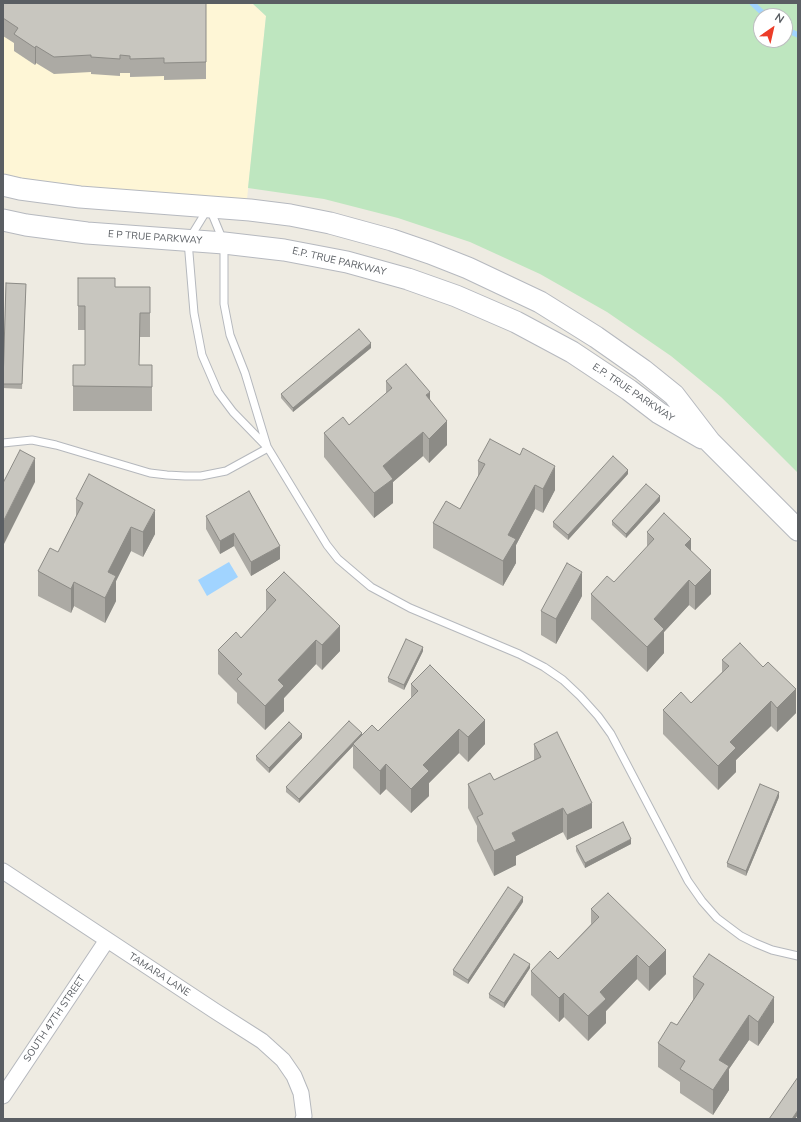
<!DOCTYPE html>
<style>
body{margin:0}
#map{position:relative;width:801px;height:1122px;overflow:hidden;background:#eeebe2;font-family:"Nunito Sans",sans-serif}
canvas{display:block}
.frame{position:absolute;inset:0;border:4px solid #5a5e63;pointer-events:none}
.north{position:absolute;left:753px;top:8px;width:40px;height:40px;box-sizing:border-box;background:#fff;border:1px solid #bdbfc1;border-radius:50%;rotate:34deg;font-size:11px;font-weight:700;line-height:16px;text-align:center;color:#5a5e63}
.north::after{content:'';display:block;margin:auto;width:14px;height:18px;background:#ec3d29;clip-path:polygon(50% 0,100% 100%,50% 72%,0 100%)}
</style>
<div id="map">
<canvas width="801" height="1122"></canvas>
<div class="frame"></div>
<div class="north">N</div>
</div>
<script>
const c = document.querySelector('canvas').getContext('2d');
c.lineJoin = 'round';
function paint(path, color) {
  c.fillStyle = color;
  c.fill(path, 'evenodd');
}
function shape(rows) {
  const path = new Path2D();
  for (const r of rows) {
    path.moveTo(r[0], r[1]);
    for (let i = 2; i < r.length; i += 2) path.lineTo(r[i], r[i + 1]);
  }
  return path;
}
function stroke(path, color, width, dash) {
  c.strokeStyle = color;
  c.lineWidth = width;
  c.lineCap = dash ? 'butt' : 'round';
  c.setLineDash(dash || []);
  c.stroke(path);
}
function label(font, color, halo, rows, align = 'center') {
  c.font = font + ' "Nunito Sans",sans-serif';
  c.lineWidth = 4;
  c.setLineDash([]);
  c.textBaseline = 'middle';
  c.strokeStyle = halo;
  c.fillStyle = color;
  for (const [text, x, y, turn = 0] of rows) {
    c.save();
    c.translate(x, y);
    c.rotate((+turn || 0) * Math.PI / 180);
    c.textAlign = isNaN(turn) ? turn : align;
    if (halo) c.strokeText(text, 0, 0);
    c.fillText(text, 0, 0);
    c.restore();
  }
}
paint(shape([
 [3,3,252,3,266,16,247,199,82,187,44,182,3,174]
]), '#fef6d6');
paint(shape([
 [252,3,798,3,798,473,767,442,721,397,671,356,607,312,540,274,470,242,398,218,324,199,248,188,266,16],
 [761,16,785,16,785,40,761,40]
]), '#bee6bf');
paint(shape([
 [229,562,238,577,207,596,198,580]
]), '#a1d4ff');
stroke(shape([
 [752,3,766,16],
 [785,29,798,35]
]), '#a1d4ff', 5.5);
const service = shape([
 [210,209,224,243,224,304,230,335,245,373,267,446],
 [207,210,188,241,194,313,202,355,218,392,233,412,268,448,327,545,338,559,371,587,410,608,519,654,544,667,563,680,580,696,598,716,611,734,688,881,702,901,717,918,741,936,755,943,772,950,798,956],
 [3,443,32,440,56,445,150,473,167,475,185,476,201,476,226,471,268,448]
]);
const minor = shape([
 [3,871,215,1011,262,1041,283,1060,294,1076,301,1093,304,1116,303,1119],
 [3,1096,107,940]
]);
const secondary = shape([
 [3,185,20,189,80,197,250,210,290,215,330,223,392,240,430,253,468,268,540,302,596,337,643,370,674,395,710,442,798,530],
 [3,220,26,225,87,233,224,243,284,250,347,262,408,279,456,296,516,322,572,352,629,390,659,413,702,438]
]);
stroke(service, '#b5b8bd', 9);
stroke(minor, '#b5b8bd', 17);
stroke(secondary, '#b6b9bf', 23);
stroke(service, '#fff', 7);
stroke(minor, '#fff', 15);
stroke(secondary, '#fff', 21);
paint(shape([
 [3,3,206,3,206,79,164,80,164,76,130,77,130,73,120,73,120,76,91,74,91,72,54,74,36,63,35,65,14,51,14,43,3,36],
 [78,278,115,287,150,287,150,337,140,337,139,365,152,365,152,411,73,411,73,365,85,365,85,330,78,330],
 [6,283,26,284,22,389,3,388],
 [371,348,293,412,281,398,281,394],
 [386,381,430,399,447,445,429,463,423,456,393,482,393,503,374,518,324,457,324,433,349,425,386,394],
 [478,461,555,490,543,513,535,509,516,545,516,563,503,586,433,548,433,523,460,509,478,477],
 [628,474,568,540,553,527,553,522],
 [76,499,155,534,143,557,131,551,116,581,116,601,105,623,74,606,71,613,38,596,38,571,58,552,76,517],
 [660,501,626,538,612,525,612,521],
 [206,516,280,559,251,576,234,546,220,554,206,529],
 [647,532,691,551,711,594,695,610,689,605,664,632,664,653,647,672,591,619,591,594,614,582,647,547],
 [266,590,340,651,322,670,316,664,284,698,284,711,265,730,237,703,237,693,218,674,218,650,241,638,266,611],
 [582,596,556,644,541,635,541,611],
 [423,651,404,690,388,682,388,678],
 [722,660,796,713,777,732,771,726,736,760,736,772,718,790,663,734,663,710,691,703,722,672],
 [411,684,485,744,468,762,459,753,429,783,429,796,411,813,386,789,380,795,353,768,353,746,299,803,286,792,286,787,362,735,378,731,411,698],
 [302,738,269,773,256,760,256,756],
 [534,744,592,828,567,840,563,832,516,856,516,865,494,876,477,841,477,826,468,808,468,784,494,780,534,761],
 [779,797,746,876,727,867,727,863],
 [631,844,585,868,576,851,576,846],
 [798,867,798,894,797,894,797,870],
 [523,902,468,984,453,975,453,970],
 [591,909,666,974,649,991,637,979,606,1011,606,1023,588,1041,564,1017,559,1022,531,995,531,971,558,959,591,924],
 [530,968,504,1008,489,998,489,994],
 [693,977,774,1022,758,1046,749,1040,729,1069,729,1090,713,1115,680,1093,680,1082,658,1067,658,1043,677,1025,693,1000]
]), '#acaaa4');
paint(shape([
 [36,46,36,63,35,65,35,48],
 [371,343,371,348,293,412,293,408],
 [430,392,430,416,426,395],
 [447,421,447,445,429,463,429,439],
 [423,432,423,456,393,482,393,503,374,518,374,493,383,466],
 [35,458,35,482,3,546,3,522],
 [555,466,555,490,543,513,543,489],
 [628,470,628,474,568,540,568,535],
 [535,485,535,509,516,545,516,563,503,586,503,561,508,535],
 [660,496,660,501,626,538,626,534],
 [155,510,155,534,143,557,143,532],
 [131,527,131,551,116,581,116,601,105,623,105,598,108,572],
 [234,533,234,546,220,554,220,541],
 [691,539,691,564,685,545],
 [280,546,280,559,251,576,251,562],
 [711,570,711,594,695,610,695,586],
 [582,572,582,596,556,644,556,619],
 [689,580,689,605,664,632,664,653,647,672,647,647,654,619],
 [74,582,74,606,71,613,71,589],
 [340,626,340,651,322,670,322,645],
 [316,640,316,664,284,698,284,711,265,730,265,706,278,680],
 [423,647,423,651,404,690,404,685],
 [796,689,796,713,777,732,777,708],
 [771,701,771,726,736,760,736,772,718,790,718,766,730,742],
 [485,720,485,744,468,762,468,737],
 [459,729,459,753,429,783,429,796,411,813,411,789,423,765],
 [362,733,362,737,353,744,353,746,299,803,299,799],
 [302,734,302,738,269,773,269,768],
 [386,764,386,789,380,795,380,771],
 [779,792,779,797,746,876,746,871],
 [592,803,592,828,567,840,567,815],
 [563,808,563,832,516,856,516,865,494,876,494,851,512,833],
 [631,839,631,844,585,868,585,863],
 [523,897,523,902,468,984,468,980],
 [666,950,666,974,649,991,649,967],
 [637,955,637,979,606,1011,606,1023,588,1041,588,1016,600,992],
 [530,964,530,968,504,1008,504,1003],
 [564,993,564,1017,559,1022,559,998],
 [774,997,774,1022,758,1046,758,1022],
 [749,1015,749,1040,729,1069,729,1090,713,1115,713,1090,719,1060],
 [798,1110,798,1115,795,1119,792,1119]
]), '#8c8b86');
const building = shape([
 [3,3,206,3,206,62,164,63,164,58,130,59,130,56,120,55,120,59,91,57,91,55,54,57,36,46,35,48,14,34,18,28,3,18,3,3],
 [78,278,115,278,115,287,150,287,150,313,140,313,139,365,152,365,152,387,73,386,73,365,85,365,85,306,78,306,78,278],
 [6,283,26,284,22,384,3,384,6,283],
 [359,329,371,343,293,408,281,394,359,329],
 [406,364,430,392,426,395,447,421,429,439,423,432,383,466,393,479,374,493,324,433,343,417,349,425,392,388,386,381,406,364],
 [490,439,520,455,523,448,555,466,543,489,535,485,508,535,516,539,503,561,433,523,446,501,460,509,485,464,478,461,490,439],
 [20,450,35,458,3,522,3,483,20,450],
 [613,456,628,470,568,535,553,522,613,456],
 [89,474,155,510,143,532,131,527,108,572,116,576,105,598,74,582,71,589,38,571,50,548,58,552,83,503,76,499,89,474],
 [646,484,660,496,626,534,612,521,646,484],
 [249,491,280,546,251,562,234,533,220,541,206,516,249,491],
 [664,513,691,539,685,545,711,570,695,586,689,580,654,619,664,629,647,647,591,594,607,576,614,582,654,539,647,532,664,513],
 [567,563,582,572,556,619,541,611,567,563],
 [284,572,340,626,322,645,316,640,278,680,284,686,265,706,237,679,242,674,218,650,236,632,241,638,276,600,266,590,284,572],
 [406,639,423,647,404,685,388,678,406,639],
 [740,643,763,667,768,662,796,689,777,708,771,701,730,742,736,748,718,766,663,710,681,692,691,703,729,666,722,660,740,643],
 [430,665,485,720,468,737,459,729,423,765,429,771,411,789,386,764,380,771,353,744,372,725,378,731,418,691,411,684,430,665],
 [349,721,362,733,299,799,286,787,349,721],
 [289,722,302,734,269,768,256,756,289,722],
 [557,732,592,803,567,815,563,808,512,833,516,841,494,851,477,817,483,814,468,784,490,773,494,780,541,757,534,744,557,732],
 [760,784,779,792,746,871,727,863,760,784],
 [623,822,631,839,585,863,576,846,623,822],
 [508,887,523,897,468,980,453,970,508,887],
 [608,893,666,950,649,967,637,955,600,992,606,999,588,1016,564,993,559,998,531,971,550,951,558,959,599,917,591,909,608,893],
 [514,954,530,964,504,1003,489,994,514,954],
 [709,954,774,997,758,1022,749,1015,719,1060,729,1066,713,1090,680,1069,685,1061,658,1043,671,1022,677,1025,704,984,693,977,709,954],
 [798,1077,798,1110,792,1119,769,1119,798,1077]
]);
paint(building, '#c8c6bf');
stroke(building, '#8c8b86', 1);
label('10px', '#5a5e63', '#fff', [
 ["E P TRUE PARKWAY",155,238,4],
 ["E.P. TRUE PARKWAY",339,262,13],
 ["E.P. TRUE PARKWAY",633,393,34],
 ["TAMARA LANE",159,975,33],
 ["SOUTH 47TH STREET",55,1019,-56]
]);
</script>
